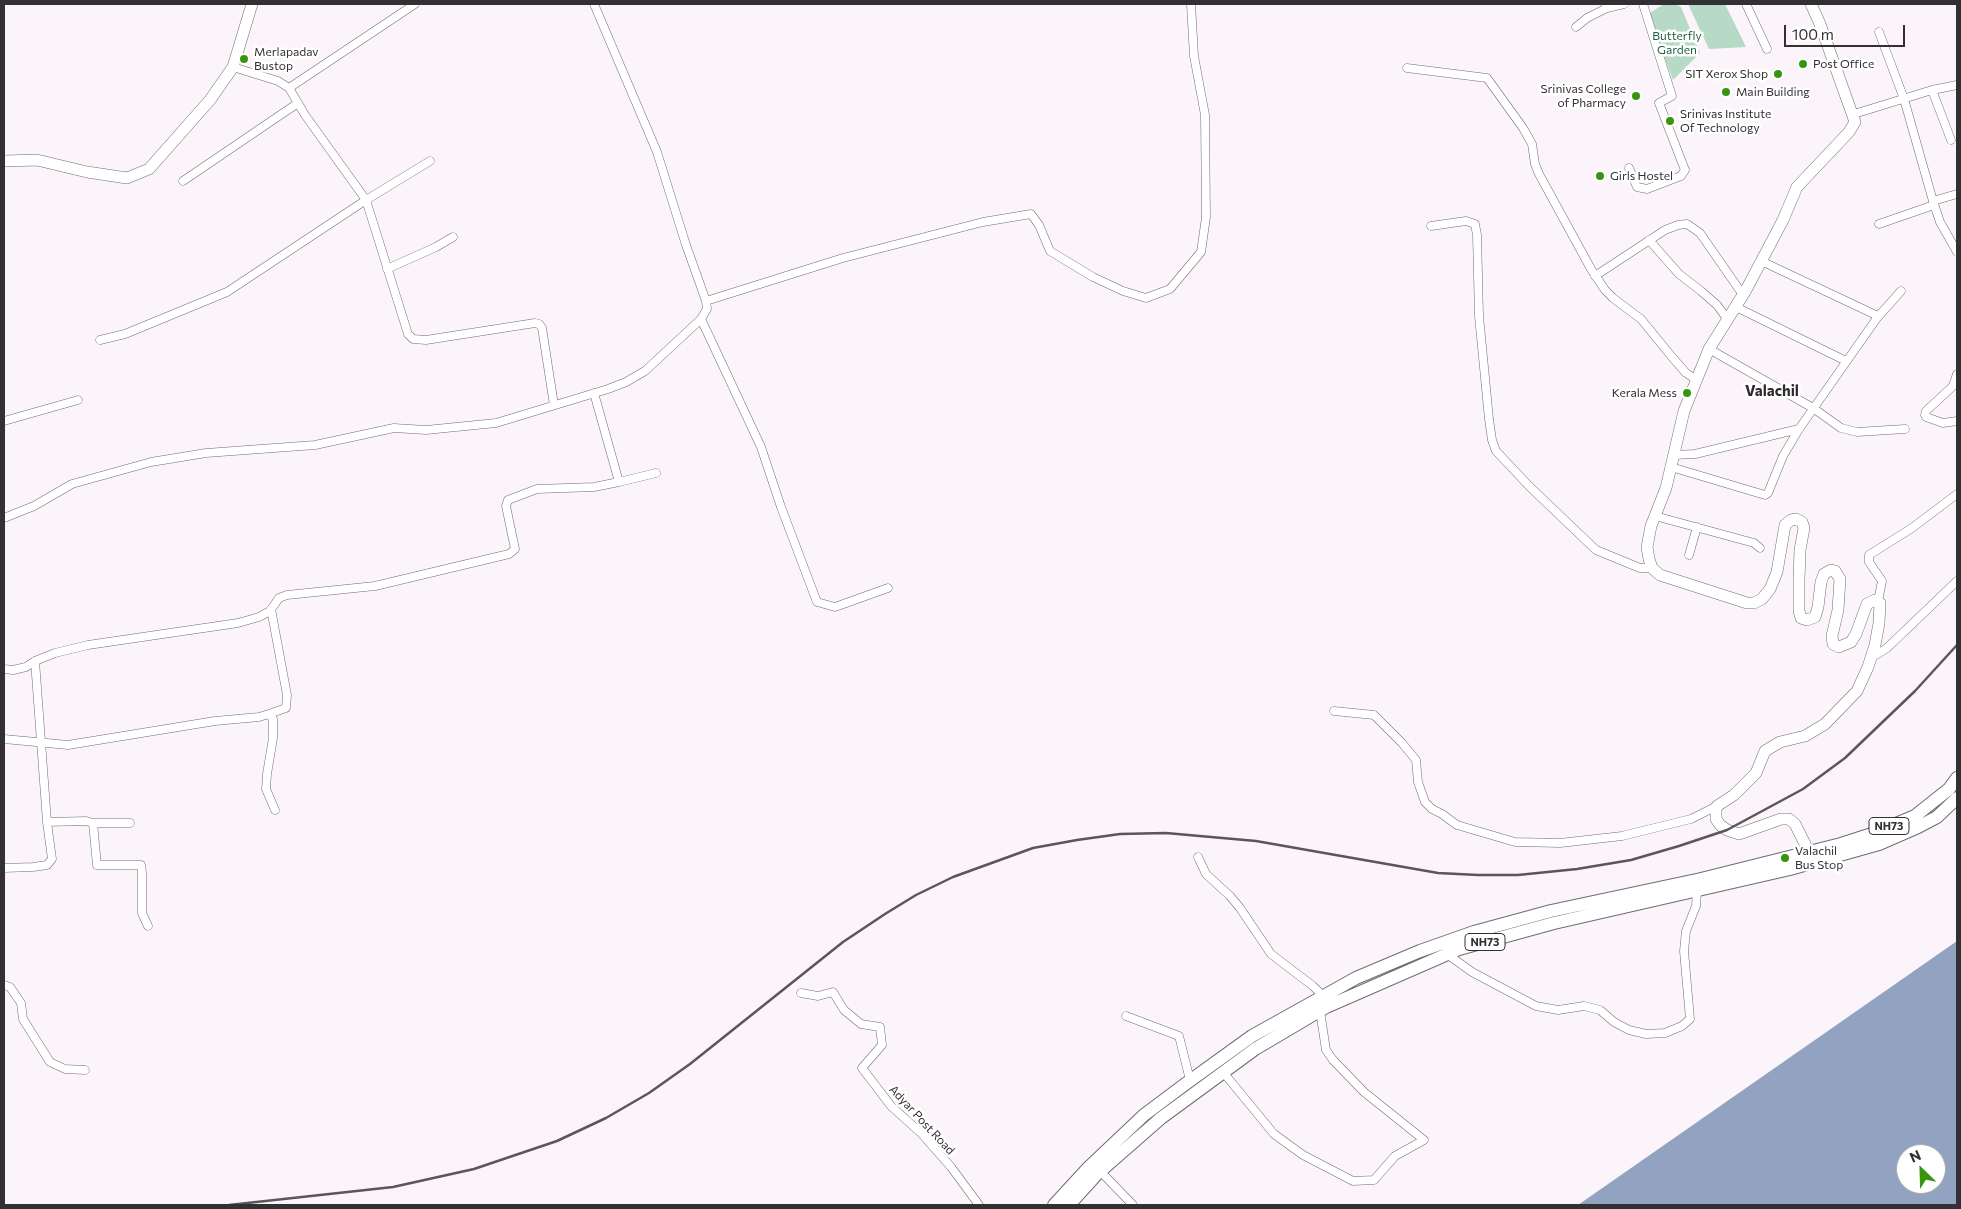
<!DOCTYPE html>
<style>
body{margin:0}
#map{position:relative;width:1961px;height:1209px;overflow:hidden;background:#fbf5fb;font-family:Commissioner,sans-serif}
canvas{display:block}
.frame{position:absolute;inset:0;border:5px solid #333033;pointer-events:none}
.north{position:absolute;left:1896px;top:1144px;width:50px;height:50px;box-sizing:border-box;background:#fff;border:1px solid #adacad;border-radius:50%;rotate:336deg;font-size:14px;font-weight:700;line-height:20px;text-align:center;color:#333033}
.north::after{content:'';display:block;margin:auto;width:18px;height:22px;background:#39950f;clip-path:polygon(50% 0,100% 100%,50% 72%,0 100%)}
.scale{position:absolute;left:1784px;top:25px;width:121px;height:22px;box-sizing:border-box;border:2px solid #333033;border-top:0;padding-left:6px;font-size:15px;line-height:18px;white-space:nowrap;color:#333033;-webkit-text-stroke:4px #fff;paint-order:stroke}
</style>
<div id="map">
<canvas width="1961" height="1209"></canvas>
<div class="frame"></div>
<div class="north">N</div>
<div class="scale">100 m</div>
</div>
<script>
const c = document.querySelector('canvas').getContext('2d');
c.lineJoin = 'round';
function paint(path, color) {
  c.fillStyle = color;
  c.fill(path, 'evenodd');
}
function shape(rows) {
  const path = new Path2D();
  for (const r of rows) {
    path.moveTo(r[0], r[1]);
    for (let i = 2; i < r.length; i += 2) path.lineTo(r[i], r[i + 1]);
  }
  return path;
}
function stroke(path, color, width, dash) {
  c.strokeStyle = color;
  c.lineWidth = width;
  c.lineCap = dash ? 'butt' : 'round';
  c.setLineDash(dash || []);
  c.stroke(path);
}
function label(font, color, halo, rows, align = 'center') {
  c.font = font + ' Commissioner,sans-serif';
  c.lineWidth = 5;
  c.setLineDash([]);
  c.textBaseline = 'middle';
  c.strokeStyle = halo;
  c.fillStyle = color;
  for (const [text, x, y, turn = 0] of rows) {
    c.save();
    c.translate(x, y);
    c.rotate((+turn || 0) * Math.PI / 180);
    c.textAlign = isNaN(turn) ? turn : align;
    if (halo) c.strokeText(text, 0, 0);
    c.fillText(text, 0, 0);
    c.restore();
  }
}
paint(shape([
 [1664,4,1675,4,1681,7,1700,53,1673,80,1648,14],
 [1688,4,1725,4,1746,47,1709,49]
]), '#b7dac6');
paint(shape([
 [1957,941,1957,1205,1578,1205],
 [1906,1154,1936,1154,1936,1184,1906,1184]
]), '#92a2c1');
const minor = shape([
 [1746,4,1767,49],
 [1606,5,1607,8,1624,4],
 [1576,27,1587,18,1607,8],
 [1879,32,1904,99,1933,201,1957,194],
 [233,67,278,81,289,88,305,115,366,200,408,334,413,339,426,340,535,323,539,324,542,328,554,405],
 [1407,68,1487,78,1523,128,1532,144,1535,164,1539,174,1591,269,1605,290,1613,298,1641,319,1672,357,1686,373,1697,380],
 [289,88,415,4],
 [1932,90,1951,140],
 [1854,114,1932,90,1957,85],
 [1629,168,1637,187,1647,189,1681,176,1685,170,1659,103,1672,96,1643,4],
 [183,181,298,103],
 [1933,201,1940,222,1957,252],
 [1879,224,1934,205],
 [1431,226,1466,221,1475,224,1477,235,1479,316,1489,419,1492,440,1496,451,1529,486,1596,550,1640,568,1652,568],
 [1649,240,1679,274,1701,291,1717,305,1728,320],
 [1761,261,1878,316],
 [387,269,436,247,453,237],
 [1595,276,1665,230,1678,225,1687,224,1700,233,1743,295],
 [706,301,843,258,983,222,1031,214,1039,225,1050,251,1093,277,1123,291,1146,298,1170,289,1201,252,1206,217,1205,115,1194,56,1191,4],
 [1736,307,1846,361],
 [701,319,761,447,781,507,817,602,835,607,888,588],
 [100,340,125,334,227,292,366,200,430,161],
 [1709,349,1813,408,1841,428,1857,432,1905,429],
 [1957,374,1953,386,1926,411,1925,415,1926,417,1943,423,1957,421],
 [4,421,78,400],
 [1673,455,1695,454,1799,429],
 [1671,467,1765,495,1768,493,1783,456,1799,429,1877,318,1901,291],
 [619,482,656,473],
 [1655,516,1754,543,1760,548],
 [4,518,34,506,72,484,151,462,206,453,315,445,394,428,426,430,496,423,608,389,626,382,645,371,701,319,707,309,706,301,686,245,657,152,594,4],
 [1689,555,1697,527],
 [1878,601,1882,581,1869,562,1869,555,1912,528,1957,494],
 [1871,658,1887,648,1957,581],
 [35,661,47,822,86,821,93,823,97,865,141,865,142,873,142,913,148,926],
 [4,669,13,670,26,667,35,661,55,653,88,645,238,623,259,617,270,611,279,598,287,595,375,586,509,554,515,549,506,506,508,500,537,489,594,487,619,482,594,393],
 [1334,711,1374,715,1402,743,1416,760,1418,782,1425,802,1432,809,1442,814,1457,825,1515,842,1560,843,1622,836,1691,819,1717,806],
 [269,714,286,708,287,695,271,609],
 [4,739,68,745,215,721,259,717,269,714,273,719,273,738,267,774,266,789,275,810],
 [93,823,130,823],
 [1198,857,1206,874,1230,896,1240,908,1271,954,1313,986,1323,996],
 [4,868,33,867,47,865,52,859,47,822],
 [1447,954,1472,972,1536,1006,1558,1010,1584,1006,1600,1010,1614,1022,1629,1030,1646,1034,1665,1033,1682,1026,1690,1019,1684,951,1686,931,1696,906,1697,891],
 [4,985,10,987,21,1003,23,1019,50,1062,65,1069,85,1070],
 [801,993,818,996,833,992,844,1010,861,1024,880,1027,882,1045,862,1068,891,1106,922,1134,951,1167,979,1205],
 [1126,1016,1179,1036,1190,1080],
 [1223,1072,1274,1134,1303,1155,1353,1181,1374,1180,1395,1156,1424,1140,1364,1092,1333,1060,1326,1050,1320,1011],
 [1100,1171,1133,1205]
]);
const secondary = shape([
 [1811,4,1820,24,1855,122,1849,132,1797,187,1783,220,1746,290,1709,349,1684,411,1666,488,1651,526,1647,547,1649,559,1652,568,1660,575,1747,603,1754,603,1762,599,1770,589,1777,572,1785,525,1791,520,1796,519,1802,522,1804,528,1800,550,1799,580,1799,611,1801,618,1807,620,1815,617,1818,607,1821,582,1824,574,1831,570,1835,571,1840,579,1838,610,1832,636,1833,644,1839,647,1851,642,1856,634,1867,604,1875,600,1880,603,1879,623,1875,645,1868,667,1857,691,1825,724,1805,736,1780,742,1765,751,1756,773,1734,795,1717,806,1716,810,1716,819,1720,825,1727,830,1739,834,1781,819,1789,819,1795,824,1813,860],
 [4,161,37,160,87,172,127,178,149,169,210,100,233,67,252,4]
]);
const trunk = shape([
 [1054,1205,1089,1167,1144,1115,1184,1085,1252,1036,1356,978,1420,951,1474,932,1551,911,1701,879,1841,844,1872,834,1915,816,1949,789,1957,778],
 [1069,1205,1097,1174,1161,1118,1255,1049,1326,1007,1459,949,1554,923,1790,869,1879,844,1918,827,1937,817,1957,798]
]);
stroke(minor, '#706b70', 9);
stroke(secondary, '#706b70', 12);
stroke(trunk, '#706b70', 14);
stroke(minor, '#fff', 8);
stroke(secondary, '#fff', 11);
stroke(trunk, '#fff', 12);
stroke(shape([
 [229,1205,393,1187,474,1169,557,1141,606,1118,649,1093,690,1064,843,942,885,914,916,895,953,877,1033,848,1077,840,1120,834,1166,833,1256,841,1438,873,1478,875,1518,875,1577,869,1631,860,1679,846,1727,830,1803,789,1845,758,1915,691,1957,645]
]), '#5a565a', 2.5);
for (const [x, y, r, color] of [
 [244,59,5,"#39950f"],
 [1803,64,5,"#39950f"],
 [1778,74,5,"#39950f"],
 [1726,92,5,"#39950f"],
 [1636,96,5,"#39950f"],
 [1670,121,5,"#39950f"],
 [1600,176,5,"#39950f"],
 [1687,393,5,"#39950f"],
 [1785,858,5,"#39950f"]
]) {
  const dot = new Path2D();
  dot.arc(x, y, r, 0, 2 * Math.PI);
  c.fillStyle = color;
  c.fill(dot);
  stroke(dot, '#fff', 2);
}
for (const [x, y, w] of [
 [1889,826,40],
 [1485,942,40]
]) {
  const box = new Path2D();
  box.roundRect(x - w / 2, y - 8.5, w, 17, 4);
  c.fillStyle = '#fff';
  c.fill(box);
  stroke(box, '#333033', 1);
}
label('bold 11px', '#333033', null, [
 ["NH73",1889,826],
 ["NH73",1485,942]
]);
label('12px', '#236044', '#fff', [
 ["Butterfly",1677,36],
 ["Garden",1677,50]
]);
label('12px', '#333033', '#fff', [
 ["Merlapadav",254,52],
 ["Bustop",254,66],
 ["Post Office",1813,64],
 ["SIT Xerox Shop",1768,74,"right"],
 ["Srinivas College",1626,89,"right"],
 ["of Pharmacy",1626,103,"right"],
 ["Main Building",1736,92],
 ["Srinivas Institute",1680,114],
 ["Of Technology",1680,128],
 ["Girls Hostel",1610,176],
 ["Kerala Mess",1677,393,"right"],
 ["Valachil",1795,851],
 ["Bus Stop",1795,865]
], 'left');
label('12px', '#333033', '#fff', [
 ["Adyar Post Road",922,1120,47]
]);
label('bold 15px', '#2f2a2f', '#fff', [
 ["Valachil",1772,391]
]);
</script>
